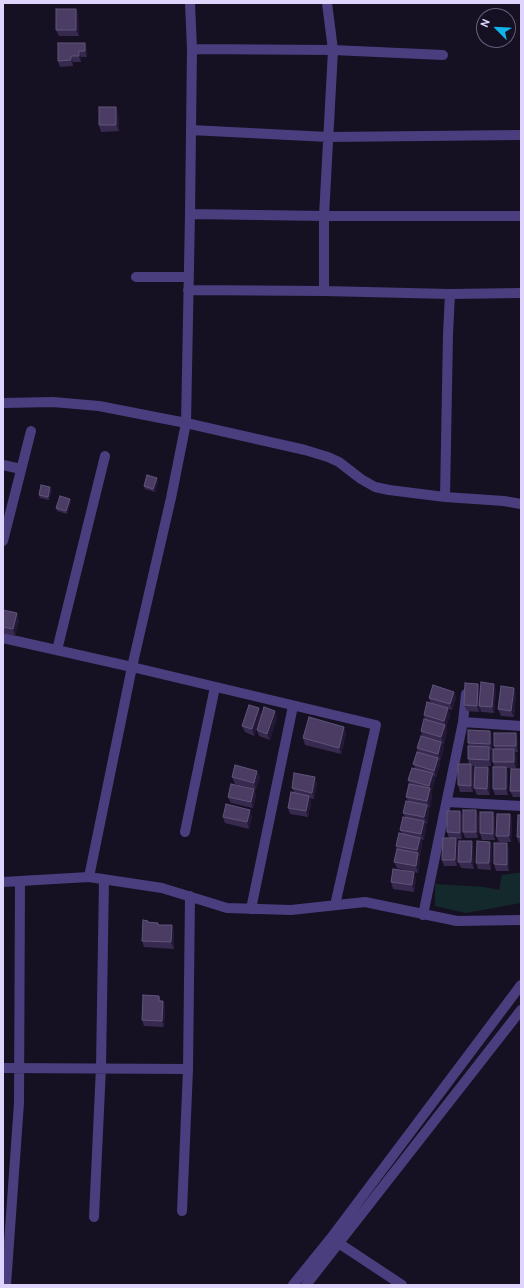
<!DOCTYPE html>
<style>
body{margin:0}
#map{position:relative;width:524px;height:1288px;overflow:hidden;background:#161023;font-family:Overpass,sans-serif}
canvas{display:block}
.frame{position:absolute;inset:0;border:4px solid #dfd5fc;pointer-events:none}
.north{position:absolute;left:476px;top:8px;width:40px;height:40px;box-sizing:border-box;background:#161023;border:1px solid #665f7a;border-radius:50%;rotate:294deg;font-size:11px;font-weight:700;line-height:16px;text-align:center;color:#dfd5fc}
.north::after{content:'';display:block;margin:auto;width:14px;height:18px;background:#12b2ea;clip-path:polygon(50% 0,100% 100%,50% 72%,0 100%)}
</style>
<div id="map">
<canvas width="524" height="1288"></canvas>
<div class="frame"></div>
<div class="north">N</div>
</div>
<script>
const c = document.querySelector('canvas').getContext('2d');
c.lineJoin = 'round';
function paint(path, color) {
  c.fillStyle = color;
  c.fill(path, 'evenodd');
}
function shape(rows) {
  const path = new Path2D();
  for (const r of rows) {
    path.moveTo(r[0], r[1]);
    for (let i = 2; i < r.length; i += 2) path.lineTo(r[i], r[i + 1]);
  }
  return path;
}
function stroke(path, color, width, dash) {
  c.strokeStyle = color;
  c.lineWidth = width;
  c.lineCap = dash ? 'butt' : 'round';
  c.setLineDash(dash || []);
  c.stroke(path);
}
paint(shape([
 [517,873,521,873,521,903,466,913,435,906,435,884,484,887,499,890,502,875]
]), '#13292c');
stroke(shape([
 [190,3,192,49,333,50,324,216,190,214,192,49],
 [327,3,333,50,443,55],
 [191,130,328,137,521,135],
 [136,277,188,277],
 [188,290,324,291,324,216,521,216],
 [324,291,450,294,521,293],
 [3,403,53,402,99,406,186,423,305,450,328,457,339,462,361,479,375,487,389,490,445,497,504,501,521,504],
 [3,465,21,469],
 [445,497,448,334,450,294],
 [3,541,31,431],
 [3,638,132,667,171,498,186,423,190,214],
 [57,650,105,456],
 [463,722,466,694],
 [447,802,521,806],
 [185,832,215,687],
 [89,877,132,667,376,725,335,905],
 [3,882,89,877,162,888,227,908,291,910,365,902,457,921,521,920],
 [251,909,293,706],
 [423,915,463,722,521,726],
 [3,1068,188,1069,182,1211],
 [188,1069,190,896],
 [94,1217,101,1067,104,879],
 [334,1240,402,1285],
 [6,1285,19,1103,20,881],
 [293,1285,331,1238,521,985],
 [306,1285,521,1010]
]), '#4b3e7e', 10);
paint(shape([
 [76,9,78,15,79,36,59,36,56,30],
 [58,43,87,49,87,57,81,57,81,62,73,62,73,66,60,67,58,61],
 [116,107,118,113,119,131,101,132,99,125],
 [158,482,155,492,145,489,144,486],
 [52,490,49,500,40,498,39,495],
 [71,502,67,514,57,511,56,508],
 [3,610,19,620,15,636,3,633],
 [478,684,480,690,496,690,494,713,481,712,480,708,479,712,467,711,464,705],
 [454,692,456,698,452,710,448,709,450,715,446,727,447,731,444,744,442,743,444,748,440,761,438,760,440,764,436,777,434,776,435,780,431,792,432,795,430,808,428,807,429,811,427,824,425,823,426,827,424,840,421,839,422,844,420,856,419,856,420,860,418,873,397,868,394,862,397,850,396,846,402,834,400,830,405,817,403,813,408,801,406,797,410,785,408,780,415,768,413,764,418,752,417,748,422,736,421,731,425,719,424,715,431,704,429,698],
 [516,694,514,717,501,716,498,709],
 [261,715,254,736,245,732,242,726],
 [277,717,270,740,259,736,257,730],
 [344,727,346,734,341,754,305,745,303,738],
 [492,737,492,750,491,750,492,753,491,766,472,766,474,770,473,792,460,792,458,785,469,764,468,759,469,746,468,743],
 [518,739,518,752,515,752,517,756,516,769,507,768,508,774,508,795,495,795,493,789,494,767,493,762,495,749,494,746],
 [488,767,490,773,490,795,477,795,474,788],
 [521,769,521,797,513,797,510,791],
 [232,777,260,777,256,789,235,784],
 [317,783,314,799,310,798,311,803,308,817,290,814,288,808,294,792,292,788],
 [254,789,256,795,253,808,231,803,228,797],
 [476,810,479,817,478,838,465,838,463,832],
 [460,811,463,817,462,839,456,839,458,845,457,866,444,866,442,860,449,838,447,832],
 [493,812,495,818,495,840,482,840,480,833],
 [510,814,512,820,511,842,499,842,496,836],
 [521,815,521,843,519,843,517,837],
 [252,816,249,829,225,823,223,817],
 [490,842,492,848,491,870,478,869,476,863],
 [474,847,474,869,461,868,458,862],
 [509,849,509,871,496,871,494,864],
 [414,872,416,879,414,892,393,889,391,882],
 [158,923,159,925,172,925,174,932,174,949,144,947,142,941],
 [159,996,161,1001,163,1001,165,1007,164,1027,144,1026,142,1020]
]), '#382a4f');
paint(shape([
 [76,9,78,15,79,36,76,30],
 [85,43,87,49,87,57,85,51],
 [79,51,81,57,81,62,79,56],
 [71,56,73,62,73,66,71,60],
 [116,107,118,113,119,131,116,125],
 [157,478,158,482,155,492,153,489],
 [50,487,52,490,49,500,48,497],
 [70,499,71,502,67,514,66,511],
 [17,613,19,620,15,636,13,629],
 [478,684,481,690,479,706,480,708,479,712,477,706],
 [494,684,496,690,494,713,492,707],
 [514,688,516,694,514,717,511,711],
 [454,692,456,698,452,710,450,704],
 [259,708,261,715,254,736,252,729],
 [448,708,450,715,446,727,444,721],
 [275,711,277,717,270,740,267,734],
 [445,725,447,731,444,744,441,737],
 [344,727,346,734,341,754,339,748],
 [490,731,492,737,492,750,490,744],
 [516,733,518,739,518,752,516,746],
 [441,742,444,748,440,761,438,754],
 [489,747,492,753,491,766,489,760],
 [514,749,517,756,516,769,514,762],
 [438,758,440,764,436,777,434,771],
 [471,764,474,770,473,792,471,786],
 [488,767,490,773,490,795,487,789],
 [506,767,508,774,508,795,506,789],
 [257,771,260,777,256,789,254,783],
 [433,773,435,780,432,792,429,786],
 [315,777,317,783,314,799,312,793],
 [430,788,432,795,430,808,427,801],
 [254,789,256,795,253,808,251,802],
 [309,796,311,803,308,817,306,811],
 [427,805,429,811,427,824,424,817],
 [250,810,252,816,249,829,247,822],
 [476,810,479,817,478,838,476,832],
 [460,811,463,817,462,839,460,833],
 [493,812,495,818,495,840,493,834],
 [510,814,512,820,511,842,509,836],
 [424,821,426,827,424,840,421,834],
 [420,838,422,844,420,856,417,850],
 [456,838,458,845,457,866,455,860],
 [472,841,474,847,474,869,471,862],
 [490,842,492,848,491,870,489,863],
 [507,843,509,849,509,871,507,865],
 [418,853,420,860,418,873,416,866],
 [414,872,416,879,414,892,412,885],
 [172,925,174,932,174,949,171,942],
 [163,1001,165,1007,164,1027,162,1021]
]), '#231836');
const building = shape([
 [56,9,76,9,76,30,56,30,56,9],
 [58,43,85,43,85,51,79,51,79,56,71,56,71,60,58,61,58,43],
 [99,107,116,107,116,125,99,125,99,107],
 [147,475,157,478,153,489,144,486,147,475],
 [41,485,50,487,48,497,39,495,41,485],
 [60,496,70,499,66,511,56,508,60,496],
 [3,610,17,613,13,629,3,627,3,610],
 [481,682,494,684,492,707,479,706,481,682],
 [465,683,478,684,477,706,464,705,465,683],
 [433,685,454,692,450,704,429,698,433,685],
 [501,686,514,688,511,711,498,709,501,686],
 [427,702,448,708,444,721,424,715,427,702],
 [249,705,259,708,252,729,242,726,249,705],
 [264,707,275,711,267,734,257,730,264,707],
 [309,717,344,727,339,748,303,738,309,717],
 [424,719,445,725,441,737,421,731,424,719],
 [468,730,490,731,490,744,468,743,468,730],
 [494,733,516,733,516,746,494,746,494,733],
 [421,736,441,742,438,754,417,748,421,736],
 [468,746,489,747,489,760,468,759,468,746],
 [493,749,514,749,514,762,493,762,493,749],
 [417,752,438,758,434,771,413,764,417,752],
 [458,764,471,764,471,786,458,785,458,764],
 [235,765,257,771,254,783,232,777,235,765],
 [475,767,488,767,487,789,474,788,475,767],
 [493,767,506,767,506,789,493,789,493,767],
 [412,768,433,773,429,786,408,780,412,768],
 [511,769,521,769,521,791,510,791,511,769],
 [294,773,315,777,312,793,292,788,294,773],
 [231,784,254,789,251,802,228,797,231,784],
 [409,784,430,788,427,801,406,797,409,784],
 [291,792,309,796,306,811,288,808,291,792],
 [406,801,427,805,424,817,403,813,406,801],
 [226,804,250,810,247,822,223,817,226,804],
 [463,810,476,810,476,832,463,832,463,810],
 [447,811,460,811,460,833,447,832,447,811],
 [480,812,493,812,493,834,480,833,480,812],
 [497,814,510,814,509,836,496,836,497,814],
 [518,815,521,815,521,837,517,837,518,815],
 [403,817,424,821,421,834,400,830,403,817],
 [399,833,420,838,417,850,396,846,399,833],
 [443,838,456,838,455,860,442,860,443,838],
 [459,841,472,841,471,862,458,862,459,841],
 [477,841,490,842,489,863,476,863,477,841],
 [494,843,507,843,507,865,494,864,494,843],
 [397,849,418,853,416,866,394,862,397,849],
 [393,869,414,872,412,885,391,882,393,869],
 [143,920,148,921,147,922,158,923,158,925,172,925,171,942,142,941,143,920],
 [143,995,159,996,159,1001,163,1001,162,1021,142,1020,143,995]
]);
paint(building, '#4a3c62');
stroke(building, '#61547a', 1);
</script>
